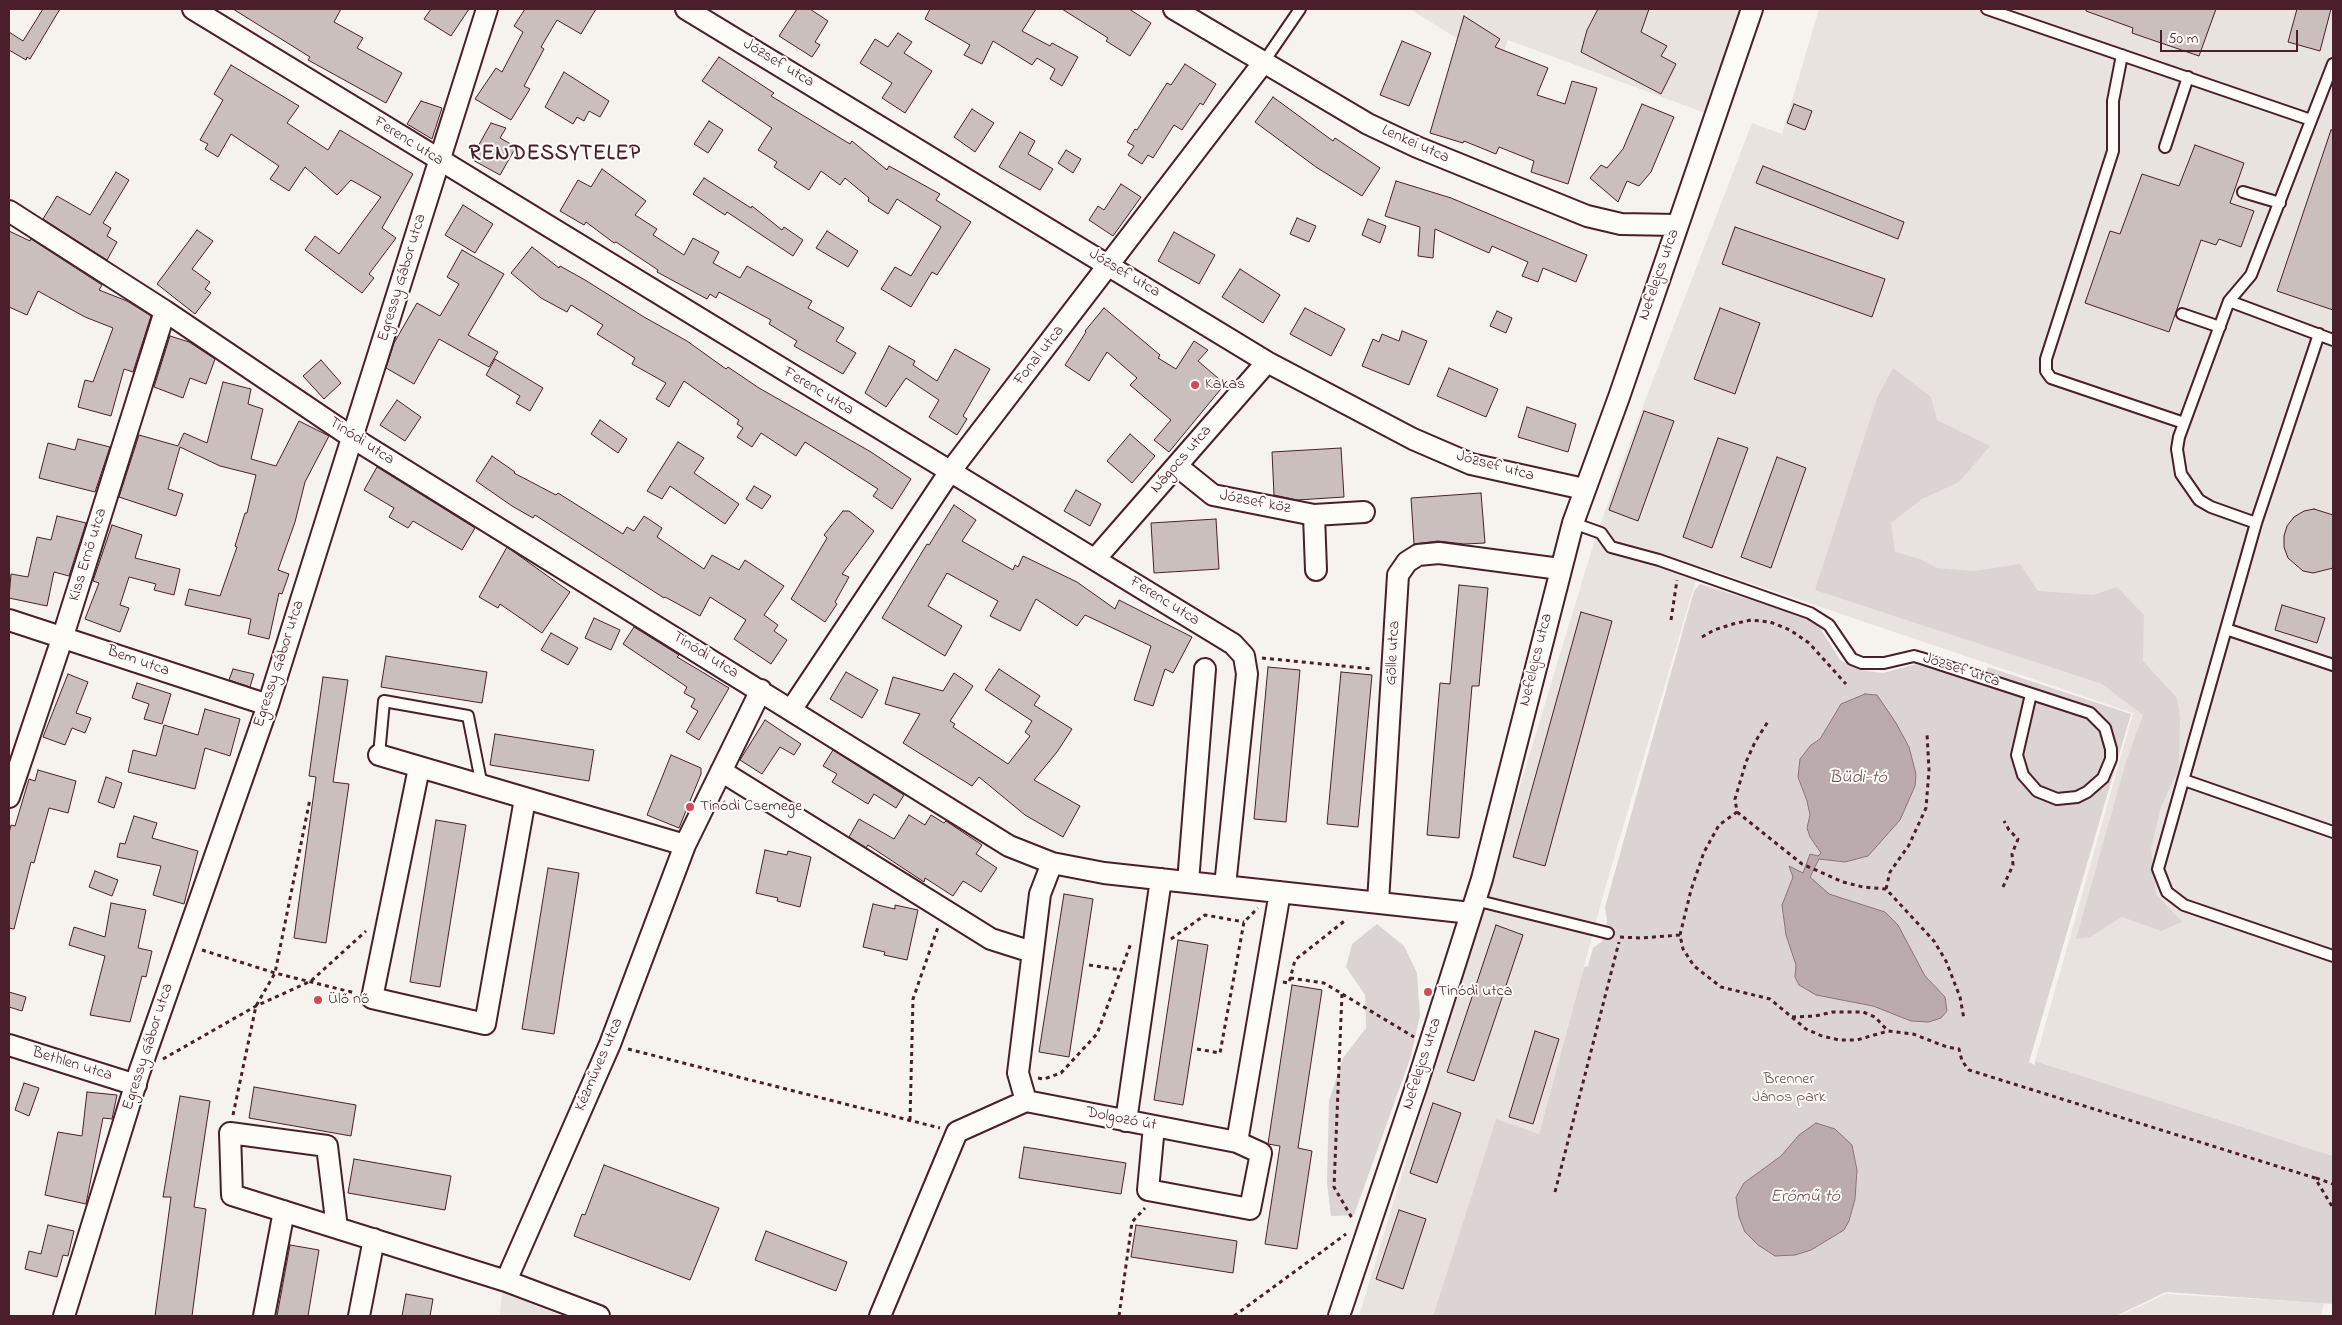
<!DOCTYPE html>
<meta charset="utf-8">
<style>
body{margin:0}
#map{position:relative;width:2342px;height:1325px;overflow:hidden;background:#f6f3ef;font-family:"Indie Flower",sans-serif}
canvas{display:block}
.frame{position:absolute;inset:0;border:10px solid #4a1f2b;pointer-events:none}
.scale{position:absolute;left:2160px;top:30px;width:138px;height:22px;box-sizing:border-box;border:2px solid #4a1f2b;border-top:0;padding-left:6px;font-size:15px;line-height:18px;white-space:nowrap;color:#4a1f2b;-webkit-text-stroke:4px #fdfcf7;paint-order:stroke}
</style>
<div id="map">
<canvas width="2342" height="1325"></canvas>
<div class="frame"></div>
<div class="scale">50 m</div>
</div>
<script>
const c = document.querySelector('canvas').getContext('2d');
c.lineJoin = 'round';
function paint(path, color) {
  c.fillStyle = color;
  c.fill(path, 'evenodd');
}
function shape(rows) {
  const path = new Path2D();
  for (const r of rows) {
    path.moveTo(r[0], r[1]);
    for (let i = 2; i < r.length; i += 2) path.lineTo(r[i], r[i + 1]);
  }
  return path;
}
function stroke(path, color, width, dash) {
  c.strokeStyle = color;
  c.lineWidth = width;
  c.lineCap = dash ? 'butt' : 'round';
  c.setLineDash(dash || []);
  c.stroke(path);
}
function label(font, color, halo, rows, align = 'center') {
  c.font = font + ' "Indie Flower",sans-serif';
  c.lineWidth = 4;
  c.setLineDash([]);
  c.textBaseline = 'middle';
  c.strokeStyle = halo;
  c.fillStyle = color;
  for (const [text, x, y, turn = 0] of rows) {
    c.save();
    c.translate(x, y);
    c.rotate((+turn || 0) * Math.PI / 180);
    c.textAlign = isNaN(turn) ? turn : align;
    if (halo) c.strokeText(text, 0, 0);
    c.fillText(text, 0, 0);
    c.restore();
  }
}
paint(shape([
 [1410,9,1741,9,1705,113,1508,40,1499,65],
 [1819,9,2333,9,2333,1156,2035,1061,2133,713,1700,566,1604,892,1539,1134,1496,1120,1433,1316,1359,1316,1595,539,1646,398,1752,123,1782,134],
 [502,1292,562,1316,500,1316],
 [2166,1294,2324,1303,2321,1316,2119,1316]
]), '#e9e3e0');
paint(shape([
 [1893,368,1931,397,1937,420,1990,446,1959,482,1922,499,1891,523,1895,552,1920,559,1937,568,1974,571,2020,564,2038,591,2093,595,2117,587,2144,615,2143,661,2177,698,2180,717,2179,768,2161,807,2151,849,2156,894,2182,922,2161,931,2122,917,2090,937,2076,939,2126,762,2143,715,2102,684,1815,590,1877,398],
 [1700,584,1802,616,1819,626,1840,660,1860,670,1883,673,1924,662,1982,683,1988,667,2131,714,2029,1062,2035,1065,2035,1061,2333,1156,2333,1304,2166,1292,2116,1316,1433,1316,1496,1119,1539,1134,1584,967,1588,966,1593,948,1602,941,1607,922,1605,907,1694,591],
 [1377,924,1404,946,1417,973,1420,1016,1410,1059,1354,1215,1331,1216,1327,1183,1329,1101,1343,1058,1366,1028,1365,995,1346,967,1352,944]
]), '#dcd4d2');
const water = shape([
 [1865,694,1877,695,1896,723,1909,747,1916,774,1915,786,1900,820,1868,856,1845,862,1819,859,1810,877,1829,894,1885,912,1898,925,1925,976,1945,997,1947,1011,1941,1018,1929,1022,1911,1021,1873,1006,1816,995,1799,985,1795,977,1796,965,1786,935,1782,905,1793,877,1789,866,1803,873,1810,854,1818,856,1821,853,1810,837,1807,828,1810,815,1807,801,1798,777,1800,759,1811,745,1820,739,1841,704,1865,694],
 [1816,1123,1835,1129,1852,1145,1857,1170,1855,1199,1849,1221,1844,1230,1811,1250,1795,1255,1775,1256,1758,1245,1745,1232,1739,1217,1736,1197,1744,1183,1781,1156,1799,1135,1816,1123]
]);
paint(water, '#bbabac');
stroke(water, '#8e7378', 1);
const building = shape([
 [43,9,60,9,30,59,27,57,26,60,9,50,9,32,23,41,43,9],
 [233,9,341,9,334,22,363,38,357,48,402,73,386,103,308,60,310,57,233,9],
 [431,9,469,9,451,36,424,19,431,9],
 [525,9,596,9,581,34,557,20,541,47,544,49,524,86,530,89,511,120,475,99,496,68,502,72,523,32,514,26,525,9],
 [797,9,810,9,828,21,815,42,820,45,812,57,779,36,797,9],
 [930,9,1036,9,1022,31,1050,46,1052,43,1078,57,1062,86,1050,79,1055,69,1037,58,1032,65,993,41,982,64,964,55,970,45,925,19,930,9],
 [1062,9,1129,9,1151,23,1130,56,1106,41,1108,38,1062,9],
 [1598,9,1649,9,1641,32,1667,46,1661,56,1676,64,1661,94,1581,52,1587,30,1598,9],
 [2086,9,2216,9,2199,56,2132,33,2133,28,2086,11,2086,9],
 [2297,9,2331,9,2320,51,2288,42,2297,9],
 [1464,16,1500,39,1495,47,1548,68,1537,95,1565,104,1572,81,1597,88,1568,184,1531,172,1534,161,1499,147,1496,154,1464,141,1463,143,1430,133,1464,16],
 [898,33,912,42,904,53,932,71,905,113,882,98,892,83,860,63,875,39,888,47,898,33],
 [1402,41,1431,53,1409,106,1380,95,1402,41],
 [719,57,774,93,771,96,850,144,852,141,887,170,889,166,940,194,936,200,971,222,937,275,932,272,911,307,881,289,895,267,911,276,941,227,897,199,888,214,868,201,869,198,845,178,840,185,821,171,809,190,774,167,777,162,758,150,772,128,702,81,719,57],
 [1185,64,1216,84,1203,105,1200,103,1182,130,1174,125,1153,158,1148,155,1142,164,1128,155,1134,146,1127,142,1135,129,1137,130,1167,83,1171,85,1185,64],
 [231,65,299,106,287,123,328,150,340,130,413,174,382,228,396,238,369,274,374,278,362,293,305,250,315,236,339,254,381,197,351,180,337,195,305,167,289,191,270,179,279,166,231,134,218,157,205,149,208,144,200,140,223,100,214,94,231,65],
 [564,72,609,101,600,117,589,111,584,121,577,117,573,124,545,107,564,72],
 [1273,97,1333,141,1335,138,1380,168,1362,196,1316,167,1255,122,1273,97],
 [421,101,442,108,432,139,407,124,421,101],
 [1642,104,1674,117,1651,172,1639,186,1627,181,1618,202,1590,178,1601,165,1607,168,1623,149,1642,104],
 [1794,104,1812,111,1805,130,1787,123,1794,104],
 [972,109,994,123,975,152,954,137,972,109],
 [709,121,723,130,708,153,694,144,709,121],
 [491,123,506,128,500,138,516,147,500,175,471,159,491,123],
 [2331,130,2333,130,2333,310,2277,291,2331,130],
 [1020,132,1035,141,1028,154,1053,169,1040,190,999,167,1020,132],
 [2195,145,2244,163,2230,203,2254,211,2241,247,2219,239,2216,245,2201,240,2169,332,2085,303,2110,231,2120,234,2142,174,2179,186,2195,145],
 [1066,150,1081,159,1073,173,1058,163,1066,150],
 [1763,166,1904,222,1898,239,1756,183,1763,166],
 [602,169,646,201,635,215,657,229,653,235,684,255,693,238,719,252,713,263,740,278,747,266,812,301,808,308,844,328,836,341,856,353,843,374,794,346,797,341,769,324,771,320,719,292,716,298,710,294,707,299,657,272,658,270,616,242,614,243,586,222,584,225,560,211,578,180,591,187,602,169],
 [116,172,129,180,103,223,111,228,107,236,117,242,107,260,43,219,57,196,90,215,116,172],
 [704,178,751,208,752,206,782,230,784,227,803,240,793,256,727,212,725,215,693,194,704,178],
 [1396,181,1451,198,1587,255,1576,282,1543,268,1538,282,1522,276,1528,262,1492,246,1489,253,1435,229,1433,258,1418,256,1420,227,1385,216,1396,181],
 [1121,184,1141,197,1113,236,1089,220,1098,206,1104,210,1121,184],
 [463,205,493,224,475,253,445,235,463,205],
 [1297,218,1316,226,1309,242,1290,234,1297,218],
 [1368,219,1386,226,1380,243,1362,235,1368,219],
 [1735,227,1885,279,1872,317,1722,264,1735,227],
 [197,230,213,241,192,269,210,282,205,289,211,293,195,314,157,284,197,230],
 [9,231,30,241,31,239,102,285,99,290,127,301,151,316,133,372,124,369,111,416,78,407,85,380,93,382,113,328,85,317,38,291,27,315,9,307,9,231],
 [827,231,858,251,848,267,816,248,827,231],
 [1174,232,1215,255,1199,284,1158,261,1174,232],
 [532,247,559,268,560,266,585,280,644,317,687,341,726,369,728,367,759,388,871,452,911,479,892,509,873,496,878,489,805,442,796,456,761,433,752,447,737,437,743,428,737,424,739,420,684,381,669,407,656,399,666,383,632,364,635,358,597,334,603,325,571,305,567,312,541,298,511,273,532,247],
 [462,250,504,274,468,335,498,352,489,367,439,339,414,384,386,368,394,343,417,303,440,316,459,284,447,277,462,250],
 [1240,269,1280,295,1263,323,1222,297,1240,269],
 [1104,308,1160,355,1158,358,1176,369,1194,341,1208,350,1198,361,1225,384,1169,452,1154,440,1171,420,1130,385,1137,378,1107,352,1089,381,1065,365,1086,332,1085,331,1104,308],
 [1305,308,1345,329,1331,356,1290,334,1305,308],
 [1720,308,1760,323,1735,394,1694,379,1720,308],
 [1497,311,1512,318,1506,333,1490,326,1497,311],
 [1402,331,1427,341,1409,385,1362,366,1373,339,1379,342,1382,334,1399,341,1402,331],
 [170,336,189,342,215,359,206,384,190,378,183,398,154,387,170,336],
 [889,346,915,361,913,365,937,381,955,349,990,369,963,416,967,419,957,435,929,417,939,400,906,378,886,407,865,393,889,346],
 [495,359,543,388,530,411,516,403,520,396,486,375,495,359],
 [321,360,341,383,324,399,303,376,321,360],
 [1449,368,1498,389,1486,417,1437,396,1449,368],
 [223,382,251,389,248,404,263,409,251,459,276,466,299,421,329,436,305,482,295,522,278,570,289,574,282,594,279,593,269,639,248,634,251,619,185,605,189,589,220,596,237,547,235,546,245,513,247,513,256,475,220,466,180,447,168,489,183,494,176,516,119,497,139,435,178,446,184,433,207,443,223,382],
 [397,400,421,417,405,441,380,425,397,400],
 [1527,407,1576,424,1568,452,1518,437,1527,407],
 [1644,411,1674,421,1638,521,1609,510,1644,411],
 [600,420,627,439,618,453,591,434,600,420],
 [1130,434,1155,456,1132,483,1107,461,1130,434],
 [1718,438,1748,448,1712,548,1683,537,1718,438],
 [78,439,110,447,95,492,39,478,48,443,75,450,78,439],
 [678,442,704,458,694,473,739,504,725,524,670,486,662,499,647,491,678,442],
 [1341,448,1344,497,1297,500,1274,495,1272,452,1341,448],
 [492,456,515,472,514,473,556,495,558,493,623,534,627,527,634,531,644,516,662,528,657,537,704,569,712,555,739,570,745,560,784,586,764,615,778,625,774,631,787,640,771,664,734,639,746,620,710,597,700,616,665,597,664,598,535,515,533,518,512,506,476,481,492,456],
 [1777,457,1806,468,1771,568,1741,557,1777,457],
 [377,467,475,528,462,550,413,521,408,528,389,517,394,508,364,490,377,467],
 [754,486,771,496,762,509,746,499,754,486],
 [1076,490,1101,504,1090,526,1064,511,1076,490],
 [1481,493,1485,543,1464,544,1438,541,1414,544,1411,498,1481,493],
 [954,505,976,520,962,541,1013,570,1015,565,1018,567,1023,556,1077,582,1115,609,1119,600,1192,637,1173,673,1165,669,1153,706,1134,700,1151,646,1085,615,1077,626,1036,599,1020,631,990,616,998,601,947,573,928,606,962,626,945,656,882,618,927,544,929,545,954,505],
 [2314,509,2333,515,2333,568,2313,573,2303,571,2288,558,2284,547,2284,536,2287,526,2294,517,2304,511,2314,509],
 [843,511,849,511,874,531,842,574,849,577,835,602,837,604,825,622,791,599,827,538,824,535,843,511],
 [57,516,86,523,69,576,54,572,47,606,9,598,11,574,28,577,37,537,51,540,57,516],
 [1216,519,1219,569,1154,573,1151,523,1216,519],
 [112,525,142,535,135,558,180,569,174,595,154,590,156,584,129,577,120,605,129,608,120,632,85,619,99,583,93,581,112,525],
 [507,547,570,592,542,633,500,604,498,608,479,597,507,547],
 [1459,585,1488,588,1479,686,1472,686,1459,838,1427,835,1440,683,1450,684,1459,585],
 [2282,605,2325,618,2317,643,2275,630,2282,605],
 [1581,612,1612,621,1545,866,1513,857,1581,612],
 [594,618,620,630,611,650,585,638,594,618],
 [634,627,679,655,677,657,729,688,699,740,686,732,698,711,691,707,695,699,684,693,687,687,623,644,634,627],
 [551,633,578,648,568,665,541,650,551,633],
 [386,656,487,672,482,703,381,687,386,656],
 [1268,667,1300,670,1286,822,1254,819,1268,667],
 [233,669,254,674,250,687,229,680,233,669],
 [999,669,1040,696,1034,705,1072,729,1057,752,1034,780,1080,806,1063,837,1025,815,979,777,972,786,903,743,920,714,885,704,893,677,943,691,954,673,973,686,950,721,955,724,953,727,1008,764,1030,736,1025,732,1032,721,985,690,999,669],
 [846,672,878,690,862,718,830,699,846,672],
 [1341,672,1372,675,1358,827,1327,824,1341,672],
 [68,674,88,682,76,713,91,718,85,733,72,728,65,745,43,737,68,674],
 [323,677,348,680,333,782,349,784,326,943,294,938,316,777,309,776,323,677],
 [137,683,171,694,162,724,144,719,149,704,132,698,137,683],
 [205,709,240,719,230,756,205,748,195,789,128,772,133,750,156,756,164,725,198,735,205,709],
 [765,720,801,744,794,755,780,747,762,774,740,760,765,720],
 [495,734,594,750,589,781,490,765,495,734],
 [833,750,904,795,896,808,874,794,868,804,832,782,837,774,823,766,833,750],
 [671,755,701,768,701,774,679,828,647,815,671,755],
 [38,770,76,781,68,813,49,808,34,863,31,862,14,929,9,928,9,833,11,825,15,826,29,779,35,781,38,770],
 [106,777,122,783,114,808,98,802,106,777],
 [909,815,925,825,931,815,944,823,946,821,982,845,976,854,997,868,981,892,963,881,953,896,925,878,924,882,868,845,866,848,849,837,859,819,894,839,909,815],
 [134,816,157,823,152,838,198,851,184,904,153,895,161,866,117,857,120,843,125,844,134,816],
 [436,820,466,825,440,987,410,982,436,820],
 [765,850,787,855,788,851,811,857,800,907,777,901,778,898,756,893,765,850],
 [548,868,579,873,554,1034,522,1029,548,868],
 [95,871,118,880,112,896,89,887,95,871],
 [1064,894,1093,899,1069,1057,1039,1052,1064,894],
 [111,903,146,910,138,948,152,951,146,977,142,976,130,1022,90,1015,105,956,69,945,74,927,105,937,111,903],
 [873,904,895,909,895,905,918,910,907,960,884,955,885,952,863,947,873,904],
 [1496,925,1523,935,1474,1081,1447,1072,1496,925],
 [1178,940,1208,945,1183,1105,1154,1100,1178,940],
 [1292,985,1322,990,1298,1148,1312,1151,1297,1249,1265,1244,1280,1146,1268,1144,1292,985],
 [9,992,26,997,22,1011,9,1007,9,992],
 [1535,1031,1559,1039,1533,1124,1509,1117,1535,1031],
 [24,1083,39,1088,29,1116,15,1110,24,1083],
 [254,1087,356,1105,351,1136,249,1118,254,1087],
 [87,1092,117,1095,112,1119,103,1118,86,1204,45,1195,58,1132,82,1136,87,1092],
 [180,1096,210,1101,194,1207,206,1209,192,1316,155,1316,171,1197,163,1197,180,1096],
 [1433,1103,1461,1113,1437,1183,1410,1173,1433,1103],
 [1024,1147,1126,1163,1121,1194,1019,1178,1024,1147],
 [354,1159,451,1176,445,1210,348,1193,354,1159],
 [604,1165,719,1208,690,1280,574,1236,582,1214,585,1215,604,1165],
 [1399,1210,1426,1219,1403,1289,1376,1279,1399,1210],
 [48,1225,74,1231,68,1256,63,1255,57,1277,25,1269,29,1251,41,1254,48,1225],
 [1136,1225,1237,1241,1233,1273,1131,1257,1136,1225],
 [766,1231,847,1262,836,1291,755,1260,766,1231],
 [290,1245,319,1250,308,1316,277,1316,290,1245],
 [406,1294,433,1299,430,1316,402,1316,406,1294]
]);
paint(building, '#cbbfbe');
stroke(building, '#4a1f2b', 1);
const service = shape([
 [1987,9,2311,120],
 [2122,55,2113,101,2113,151,2046,359,2046,371,2051,378,2184,423],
 [1263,63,1300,9],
 [2165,147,2188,77],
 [2243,192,2280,203],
 [2229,301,2333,340],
 [2182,314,2220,327],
 [2319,334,2256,523,2158,869,2167,892,2184,905,2333,956],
 [1573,523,1601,533,1611,547,1659,560,1810,613,1829,625,1852,659,1862,663,1884,663,1914,656,1921,658,2090,713,2105,728,2111,749,2111,759,2103,778,2087,792,2077,797,2057,799,2037,791,2023,775,2017,755,2031,694],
 [2256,523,2211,507,2199,500,2181,474,2177,449,2179,437,2229,301,2251,275,2333,64],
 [2226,629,2333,665],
 [379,755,384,701,468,716,482,786],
 [2184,780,2333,832],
 [1475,900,1608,933]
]);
const minor = shape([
 [193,9,1233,644,1244,656,1247,674,1225,886],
 [686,9,1267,362,1413,439,1471,464,1584,489],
 [1174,9,1368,124,1417,147,1587,216,1621,224,1677,225],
 [9,211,165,311,353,438,1009,846,1052,863,1104,873,1471,913],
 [1177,466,1213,495,1314,515,1364,512],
 [1314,515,1316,570],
 [1096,558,1267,362],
 [9,620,268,705],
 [791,710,949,473,1263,63],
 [379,755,685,845],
 [419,768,372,998,485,1024,525,799],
 [721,771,991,939,1032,952],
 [9,797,63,636,165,311],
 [1188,882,1205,669],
 [1378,902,1398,575,1407,562,1418,555,1439,553,1560,569],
 [9,1045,136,1085],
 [1026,1101,1018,1073,1040,894,1052,863],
 [1126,1121,1161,879],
 [1154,1126,1148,1190,1250,1209,1261,1153,1237,1142],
 [337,1228,327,1146,230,1133,232,1195,337,1228,506,1281],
 [64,1316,139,1073,268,705,487,9],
 [264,1316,284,1211],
 [359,1316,374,1239],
 [599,1316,506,1281,610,1044,685,845,761,690],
 [880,1316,957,1132,1026,1101,1237,1142,1280,892],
 [1339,1316,1417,1084,1482,879,1573,523,1619,397,1752,9]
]);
stroke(service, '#4a1f2b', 14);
stroke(minor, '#4a1f2b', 24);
stroke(shape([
 [1671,620,1677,580],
 [1702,637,1714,630,1733,624,1751,620,1770,622,1790,630,1809,643,1846,684],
 [1262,658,1373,669],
 [1737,812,1802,864,1843,882,1863,887,1886,889,1934,941,1946,961,1960,997,1964,1019],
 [2003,887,2013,865,2012,854,2018,839,2009,830,2004,821],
 [1886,889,1890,872,1909,845,1926,808,1929,770,1927,734],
 [1680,935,1691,890,1704,852,1719,825,1737,812,1735,799,1746,762,1755,742,1769,720],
 [1620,937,1641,938,1680,935,1683,949,1694,966,1721,987,1770,999,1806,1029,1822,1036,1839,1040,1857,1040,1888,1031,1913,1034,1947,1047,1959,1049,1962,1061,1969,1070,2315,1178,2333,1208],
 [1171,939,1205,915,1244,922],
 [202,950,275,973,355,993],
 [1089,965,1121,970],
 [1290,978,1324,983,1414,1037],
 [1283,982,1289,983,1295,960,1347,919],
 [1342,994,1334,1187,1352,1218],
 [1792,1017,1815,1016,1833,1012,1863,1012,1875,1017,1888,1031],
 [628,1049,940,1128],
 [1197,1049,1220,1053,1244,922,1258,908],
 [163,1059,256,1006,311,981,366,931],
 [1038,1078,1044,1079,1061,1073,1097,1034,1131,943],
 [233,1115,256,1006,275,973,310,799],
 [910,1120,913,999,938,927],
 [2316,1178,2333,1184],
 [1555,1192,1619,942],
 [1119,1316,1132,1222,1145,1208],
 [1234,1316,1346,1234]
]), '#4a1f2b', 3, [4, 4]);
stroke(service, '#fdfcf7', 10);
stroke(minor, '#fdfcf7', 20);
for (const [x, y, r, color] of [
 [1195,385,5,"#d1495b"],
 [690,807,5,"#d1495b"],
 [1428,992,5,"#d1495b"],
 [318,1000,5,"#d1495b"]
]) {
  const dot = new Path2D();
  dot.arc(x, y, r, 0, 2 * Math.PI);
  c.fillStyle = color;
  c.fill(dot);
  stroke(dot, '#fdfcf7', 2);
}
label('16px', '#4a1f2b', '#fdfcf7', [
 ["József utca",778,64,31],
 ["Ferenc utca",408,142,32],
 ["Lenkei utca",1415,145,24],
 ["József utca",1124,274,31],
 ["Nefelejcs utca",1660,275,-71],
 ["Egressy Gábor utca",403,278,-73],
 ["Fonal utca",1040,356,-52],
 ["Ferenc utca",818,392,31],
 ["Tinódi utca",361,442,33],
 ["Nágocs utca",1182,460,-49],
 ["József utca",1495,467,15],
 ["József köz",1255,503,11],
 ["Kiss Ernő utca",89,555,-73],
 ["Ferenc utca",1164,602,32],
 ["Gölle utca",1394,653,-87],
 ["Tinódi utca",705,656,32],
 ["Nefelejcs utca",1537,660,-76],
 ["Bem utca",138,662,19],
 ["Egressy Gábor utca",280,664,-72],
 ["József utca",1961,671,18],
 ["Egressy Gábor utca",149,1047,-72],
 ["Nefelejcs utca",1423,1064,-72],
 ["Bethlen utca",72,1065,17],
 ["Kézműves utca",600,1065,-67],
 ["Dolgozó út",1121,1120,11]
]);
label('16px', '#4a1f2b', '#fdfcf7', [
 ["Kakas",1205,385],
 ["Tinódi Csemege",700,807],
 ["Tinódi utca",1438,992],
 ["Ülő nő",328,1000]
], 'left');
label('16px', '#6e4c55', '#fdfcf7', [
 ["Brenner",1789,1080],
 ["János park",1789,1098]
]);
label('italic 18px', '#725058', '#fdfcf7', [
 ["Büdi-tó",1858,779],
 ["Erőmű tó",1805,1198]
]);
c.letterSpacing = '1px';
label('bold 21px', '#4a1f2b', '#fdfcf7', [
 ["RENDESSYTELEP",555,156]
]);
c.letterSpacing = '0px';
</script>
